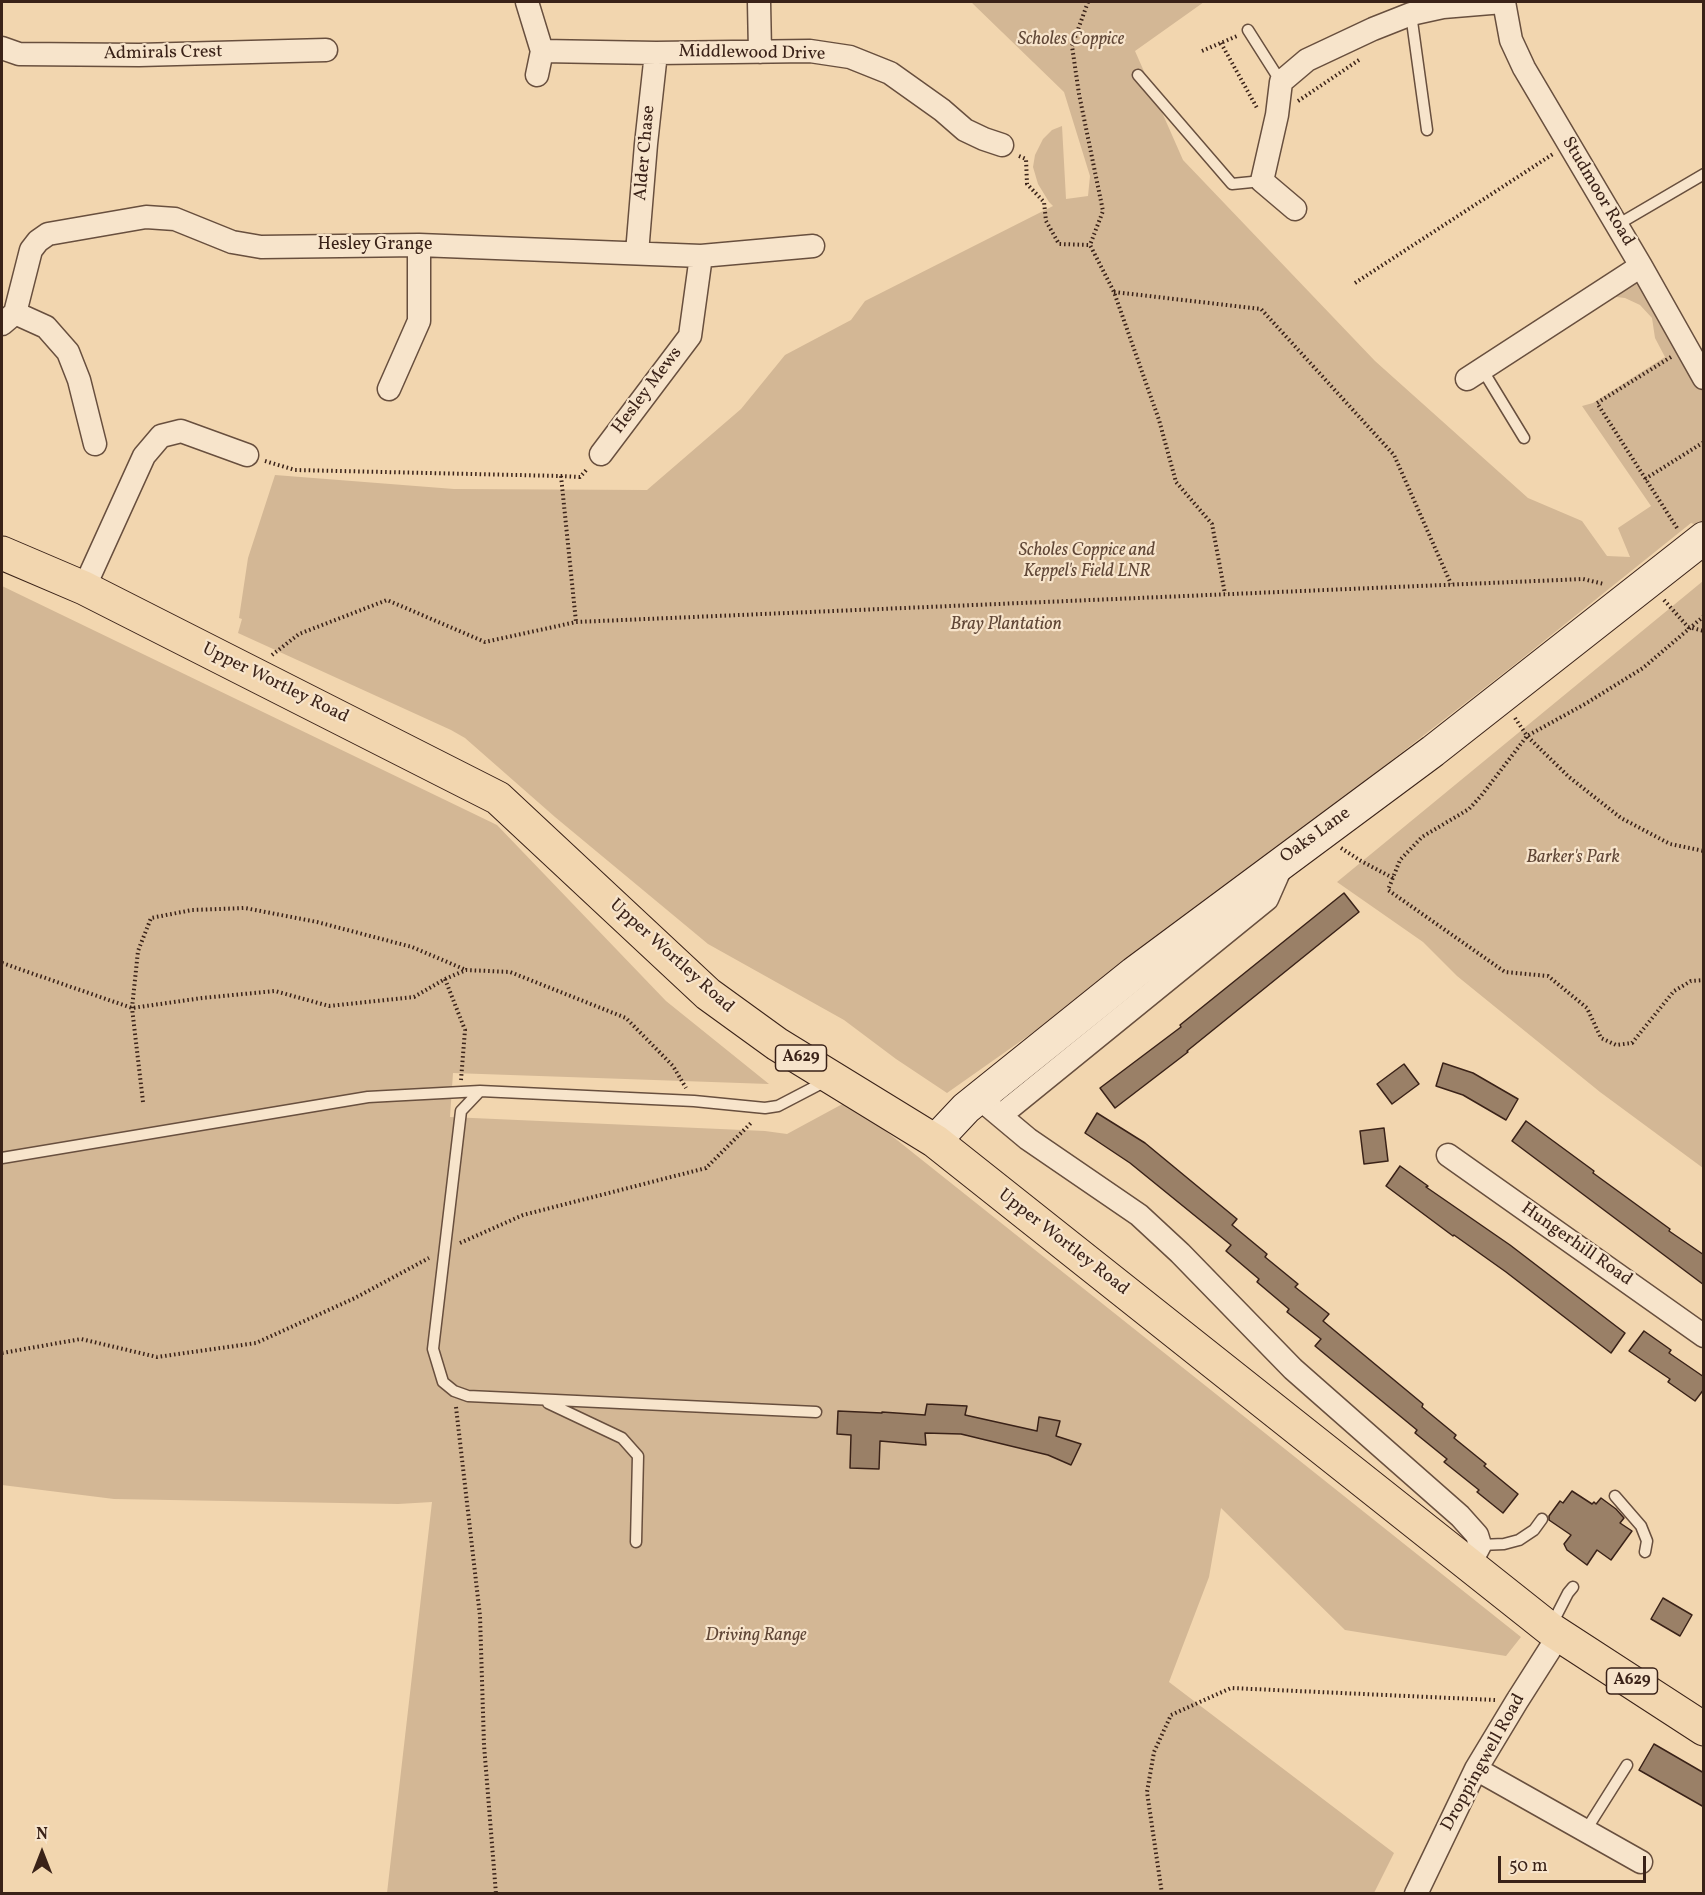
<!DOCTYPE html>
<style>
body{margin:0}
#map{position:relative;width:1705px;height:1895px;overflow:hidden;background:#f2d6af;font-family:Vollkorn,serif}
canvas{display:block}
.frame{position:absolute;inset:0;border:3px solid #3a2218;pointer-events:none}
.north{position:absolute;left:12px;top:1823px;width:60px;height:60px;-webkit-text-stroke:4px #f7e4cb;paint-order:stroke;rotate:0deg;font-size:16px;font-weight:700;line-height:24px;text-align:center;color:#3a2218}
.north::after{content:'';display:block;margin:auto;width:21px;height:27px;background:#3a2218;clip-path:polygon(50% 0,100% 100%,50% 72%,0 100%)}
.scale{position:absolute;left:1498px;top:1856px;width:148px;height:27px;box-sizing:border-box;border:3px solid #3a2218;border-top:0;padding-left:8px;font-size:18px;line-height:21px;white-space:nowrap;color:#3a2218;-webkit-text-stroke:4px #f7e4cb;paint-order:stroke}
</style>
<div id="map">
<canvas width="1705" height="1895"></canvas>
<div class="frame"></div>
<div class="north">N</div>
<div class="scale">50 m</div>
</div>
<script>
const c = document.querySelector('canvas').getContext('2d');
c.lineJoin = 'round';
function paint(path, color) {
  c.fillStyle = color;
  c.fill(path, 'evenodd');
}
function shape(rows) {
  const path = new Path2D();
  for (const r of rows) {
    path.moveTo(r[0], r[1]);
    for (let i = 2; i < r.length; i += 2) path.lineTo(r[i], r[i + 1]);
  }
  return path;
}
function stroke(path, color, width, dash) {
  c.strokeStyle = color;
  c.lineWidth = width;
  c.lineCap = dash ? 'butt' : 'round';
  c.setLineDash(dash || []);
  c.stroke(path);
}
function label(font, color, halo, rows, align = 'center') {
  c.font = font + ' Vollkorn,serif';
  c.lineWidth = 4.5;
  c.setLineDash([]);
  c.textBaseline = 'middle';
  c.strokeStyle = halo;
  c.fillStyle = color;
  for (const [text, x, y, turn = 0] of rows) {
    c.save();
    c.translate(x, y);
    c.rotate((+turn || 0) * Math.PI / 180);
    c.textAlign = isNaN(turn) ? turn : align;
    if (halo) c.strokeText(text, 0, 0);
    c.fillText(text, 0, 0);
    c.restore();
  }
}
paint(shape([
 [971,2,1204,2,1135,51,1183,160,1375,361,1528,498,1582,521,1607,556,1630,557,1618,528,1651,506,1582,406,1593,403,1665,357,1655,338,1652,318,1640,305,1625,298,1608,296,1631,282,1641,284,1682,351,1703,392,1704,523,1700,526,1691,523,1514,665,1126,967,947,1093,896,1059,844,1020,708,944,555,817,465,738,451,730,238,633,242,619,239,618,248,558,275,475,454,489,647,490,741,409,785,355,851,320,865,301,1053,206,1049,202,1038,184,1033,167,1035,155,1043,139,1052,130,1062,126,1066,199,1088,196,1090,176,1064,92],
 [1703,581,1703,1168,1600,1092,1457,976,1423,942,1337,882],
 [2,586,497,825,666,1001,769,1084,453,1073,450,1117,765,1131,787,1134,848,1101,1521,1637,1506,1656,1345,1630,1221,1508,1209,1577,1169,1682,1394,1853,1374,1893,387,1893,432,1502,398,1504,114,1499,2,1485]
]), '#d3b795');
const building = shape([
 [1344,893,1359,912,1187,1051,1188,1052,1115,1108,1100,1088,1181,1027,1180,1025,1344,893],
 [1443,1063,1473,1073,1518,1099,1506,1120,1463,1095,1436,1086,1443,1063],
 [1404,1064,1419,1084,1392,1104,1377,1084,1404,1064],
 [1097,1113,1145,1143,1237,1219,1232,1225,1267,1254,1265,1257,1298,1284,1295,1287,1329,1314,1323,1321,1423,1404,1422,1407,1456,1435,1454,1438,1486,1464,1484,1466,1518,1494,1503,1513,1477,1492,1479,1490,1444,1462,1447,1459,1415,1433,1417,1430,1315,1346,1321,1339,1287,1312,1289,1309,1257,1282,1259,1279,1226,1251,1231,1245,1130,1163,1085,1133,1097,1113],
 [1526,1121,1594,1171,1593,1173,1670,1229,1669,1231,1704,1255,1704,1285,1512,1141,1526,1121],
 [1384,1128,1388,1161,1364,1164,1360,1131,1384,1128],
 [1400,1166,1428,1186,1426,1187,1510,1245,1625,1333,1611,1353,1506,1272,1454,1235,1453,1236,1386,1186,1400,1166],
 [1644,1331,1671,1350,1669,1353,1704,1377,1704,1389,1695,1401,1668,1382,1670,1379,1629,1351,1644,1331],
 [927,1404,967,1406,965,1415,1037,1431,1039,1417,1060,1421,1056,1436,1081,1444,1071,1465,1048,1455,961,1434,925,1433,926,1445,880,1441,879,1469,850,1468,851,1435,837,1434,838,1411,882,1413,882,1412,925,1415,927,1404],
 [1572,1491,1592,1504,1594,1502,1596,1504,1601,1498,1616,1509,1624,1518,1620,1523,1632,1531,1611,1560,1597,1550,1587,1565,1567,1550,1564,1544,1571,1535,1549,1520,1549,1516,1560,1501,1563,1503,1572,1491],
 [1663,1598,1692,1615,1680,1636,1651,1619,1663,1598],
 [1654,1744,1704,1773,1704,1807,1639,1770,1654,1744]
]);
paint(building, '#9a8067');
stroke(building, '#3a2218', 1.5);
const lane = shape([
 [1411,14,1427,130],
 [1248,30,1281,82],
 [1138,75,1232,184,1262,181],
 [1617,225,1704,174],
 [1482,369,1524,438],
 [480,1091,461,1111,433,1349,443,1382,454,1391,468,1396,816,1412],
 [2,1158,368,1097,480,1091,694,1101,765,1108,778,1106,826,1081],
 [548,1403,622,1438,638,1456,636,1542],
 [1615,1496,1641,1526,1647,1541,1645,1552],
 [1480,1545,1504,1544,1519,1540,1534,1530,1542,1519],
 [1551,1626,1568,1593,1573,1587],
 [1586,1830,1627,1765]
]);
const street = shape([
 [527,2,542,51,656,53,810,51,850,57,890,73,942,110,965,130,984,139,1002,145],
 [759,2,760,52],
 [1504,2,1511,40,1524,68,1641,266,1704,378],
 [2,48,19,54,139,55,326,50],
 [537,75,542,51],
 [1295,209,1262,181,1277,115,1281,82,1307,60,1373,29,1411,14,1443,7,1503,2],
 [637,253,646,144,656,53],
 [15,313,46,327,68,352,79,380,95,444],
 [2,324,15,313,31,250,38,241,48,234,146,217,175,219,232,242,261,247,419,245,701,256,813,246],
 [1467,379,1641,266],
 [389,389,419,321,419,245],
 [601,454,690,336,701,256],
 [84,588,144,456,161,436,181,431,247,455],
 [979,1098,1028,1139,1139,1215,1180,1253,1293,1369,1460,1516,1477,1535,1480,1545,1469,1566],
 [1001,1115,1267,899,1282,865],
 [1448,1155,1704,1336],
 [1476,1769,1641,1862],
 [1416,1894,1476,1769,1517,1701,1559,1635]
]);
const secondary = shape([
 [935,1141,966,1108,1134,973,1433,751,1704,538]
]);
const primary = shape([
 [2,553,84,588,498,798,708,994,777,1044,935,1141,1550,1629,1704,1729]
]);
stroke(lane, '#684f3e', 13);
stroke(street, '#684f3e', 25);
stroke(secondary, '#3a2218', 34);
stroke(primary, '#3a2218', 35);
stroke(shape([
 [1088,2,1072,46,1079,94,1103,211,1090,245],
 [1221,43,1257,108],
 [1202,51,1237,36],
 [1298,101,1359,60],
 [1019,156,1026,159,1027,184,1044,202,1046,221,1059,244,1090,245,1114,292,1159,420,1176,482,1212,524,1225,594],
 [1355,283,1553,154],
 [1114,292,1261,309,1394,455,1451,584],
 [1671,357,1597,403,1677,528],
 [265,461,295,470,561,476,580,477,588,468],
 [561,476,576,622],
 [1645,479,1704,442],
 [1664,600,1688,627,1704,631],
 [1704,616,1643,668,1585,704,1527,736,1481,796,1469,809,1422,837,1400,860,1388,890,1505,972,1548,976,1587,1008,1601,1038,1616,1045,1632,1043,1674,991,1691,981,1704,980],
 [272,655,299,634,387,600,485,642,576,622,1583,579,1604,584],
 [1515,718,1527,736,1569,777,1621,818,1670,844,1704,851],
 [1341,848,1361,861,1393,878],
 [2,963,132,1008,202,998,275,991,329,1006,414,997,445,979,466,970,510,972,626,1018,673,1066,686,1088],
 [445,979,465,1030,461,1080],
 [143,1102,132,1008,138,951,151,918,192,910,245,908,317,922,412,947,466,970],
 [460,1243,523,1215,706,1168,752,1122],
 [2,1353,81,1339,157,1357,256,1343,355,1298,429,1258],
 [456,1407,480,1616,484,1745,496,1894],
 [1162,1894,1147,1792,1154,1752,1171,1715,1231,1688,1495,1700]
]), '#3a2218', 4, [1.5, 3]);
stroke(lane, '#f7e4cb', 10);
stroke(street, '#f7e4cb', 22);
stroke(secondary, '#f7e4cb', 32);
stroke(primary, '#f2d6af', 33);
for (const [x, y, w] of [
 [801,1058,51],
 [1632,1681,51]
]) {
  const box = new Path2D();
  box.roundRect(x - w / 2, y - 13, w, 26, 4.5);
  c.fillStyle = '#f7e4cb';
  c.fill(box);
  stroke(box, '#3a2218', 1.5);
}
label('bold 16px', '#3a2218', null, [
 ["A629",801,1058],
 ["A629",1632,1681]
]);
label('italic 18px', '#604737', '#f7e4cb', [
 ["Scholes Coppice",1071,41],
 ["Scholes Coppice and",1087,552],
 ["Keppel's Field LNR",1087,573],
 ["Bray Plantation",1006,626],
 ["Barker's Park",1573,859],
 ["Driving Range",756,1637]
]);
label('18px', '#3a2218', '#f7e4cb', [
 ["Admirals Crest",163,54,-1],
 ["Middlewood Drive",752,54,1],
 ["Alder Chase",646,153,-85],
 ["Studmoor Road",1597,192,59],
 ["Hesley Grange",375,246],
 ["Hesley Mews",648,391,-53],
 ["Upper Wortley Road",275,684,26],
 ["Oaks Lane",1316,836,-36],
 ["Upper Wortley Road",671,957,42],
 ["Upper Wortley Road",1063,1243,38],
 ["Hungerhill Road",1576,1245,35],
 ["Droppingwell Road",1484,1763,-61]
]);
</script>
